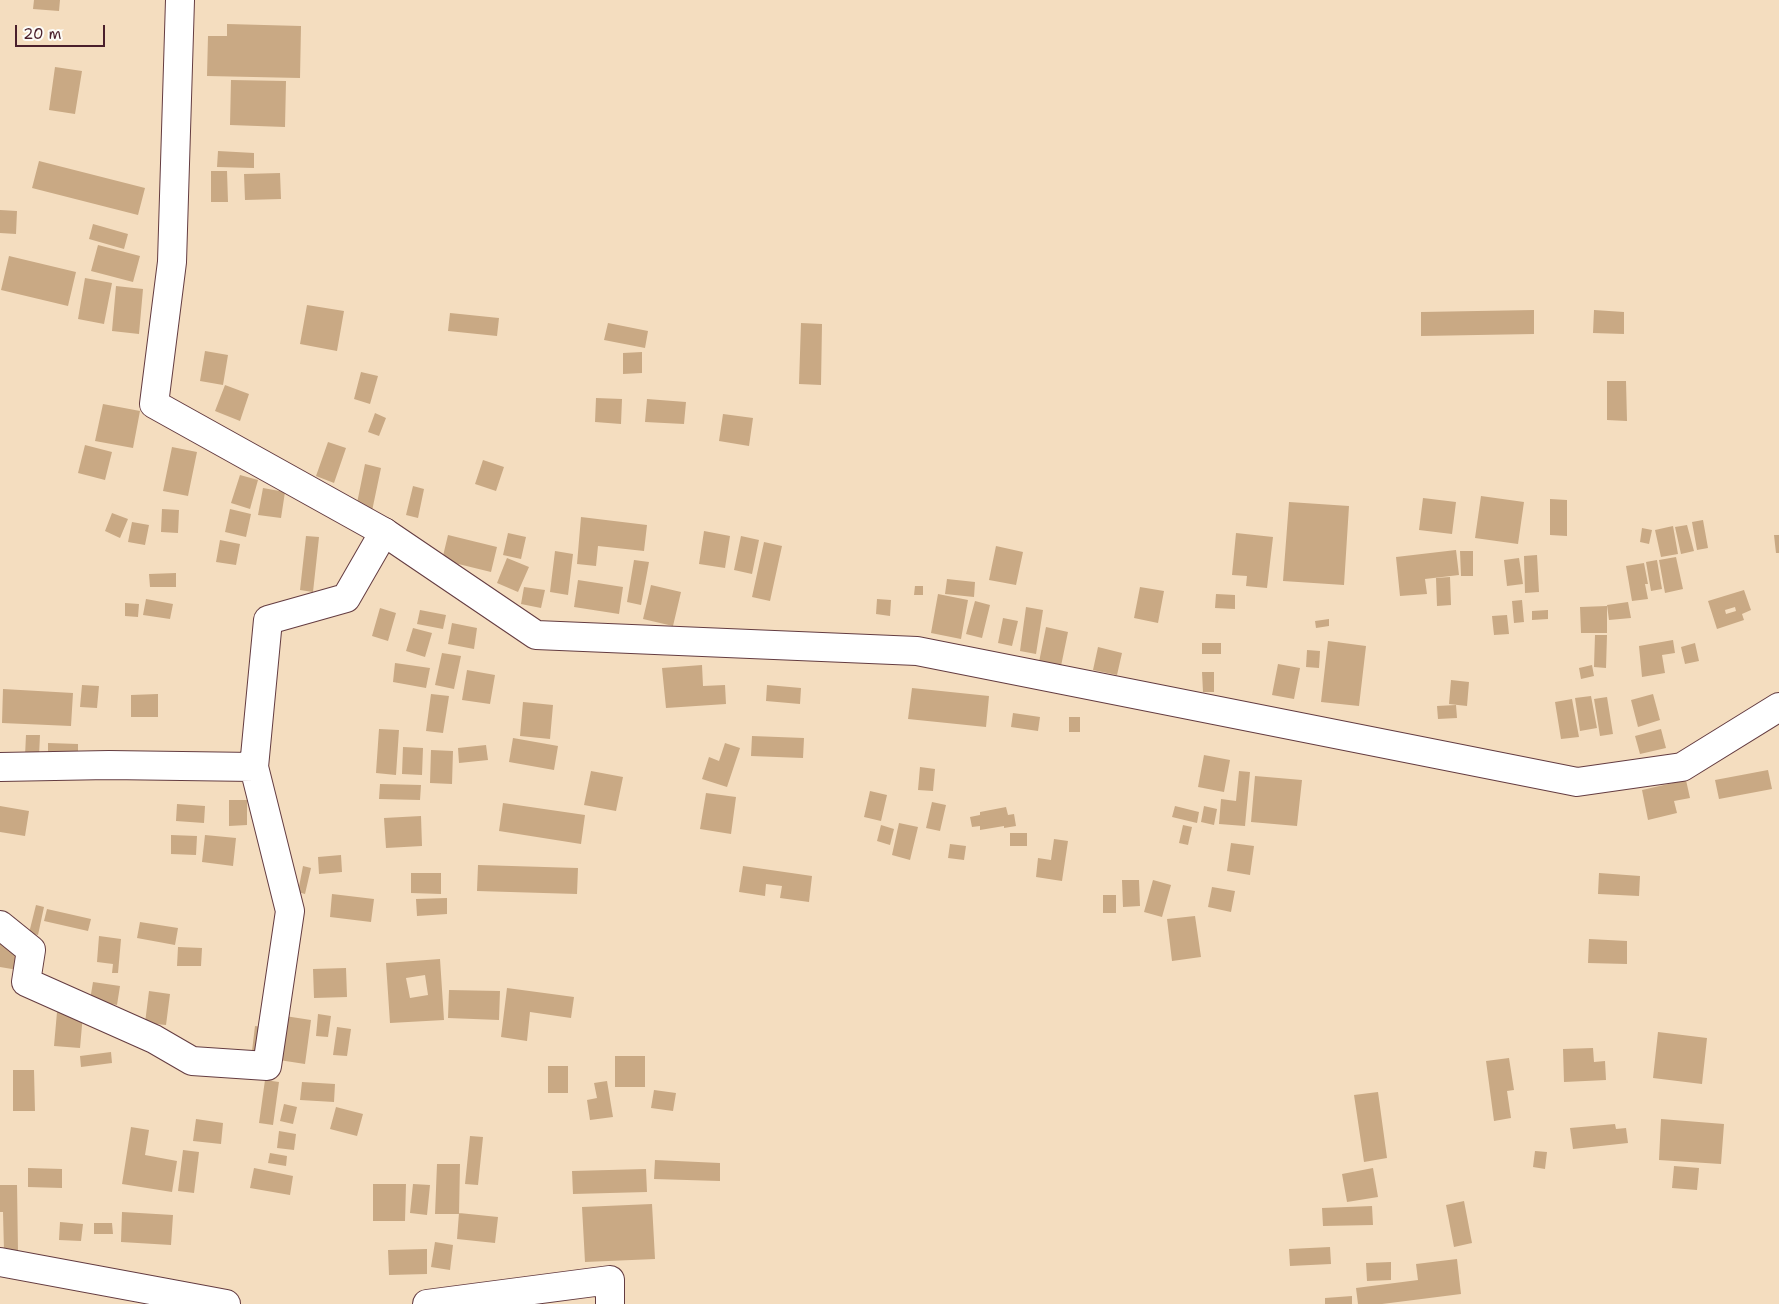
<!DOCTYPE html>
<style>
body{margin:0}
#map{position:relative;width:1779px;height:1304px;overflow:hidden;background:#f4ddbf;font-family:"Shantell Sans",sans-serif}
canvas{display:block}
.scale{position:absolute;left:15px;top:25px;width:90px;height:22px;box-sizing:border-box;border:2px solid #4a1f2b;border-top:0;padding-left:6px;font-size:15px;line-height:18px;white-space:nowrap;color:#4a1f2b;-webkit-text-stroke:4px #fdfcf7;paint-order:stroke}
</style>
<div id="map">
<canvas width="1779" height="1304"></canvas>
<div class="scale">20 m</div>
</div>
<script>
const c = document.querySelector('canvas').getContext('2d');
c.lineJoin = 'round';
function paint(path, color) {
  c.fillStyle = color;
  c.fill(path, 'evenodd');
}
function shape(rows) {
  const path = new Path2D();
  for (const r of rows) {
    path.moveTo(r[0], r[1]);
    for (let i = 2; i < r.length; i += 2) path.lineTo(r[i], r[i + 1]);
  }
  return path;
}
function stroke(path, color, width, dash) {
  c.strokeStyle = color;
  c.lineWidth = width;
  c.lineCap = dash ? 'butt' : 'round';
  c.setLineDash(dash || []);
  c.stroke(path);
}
paint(shape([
 [34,0,60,0,59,11,33,9],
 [227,24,301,26,300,78,207,76,208,36,227,36],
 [55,67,82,71,75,114,49,110],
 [231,80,286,81,285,127,230,125],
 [218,151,254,153,254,168,217,167],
 [39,161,145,188,138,215,32,188],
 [211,171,227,171,228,202,211,202],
 [280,173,281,199,245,200,244,174],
 [0,210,17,211,16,234,0,233],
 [93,224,128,234,124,249,89,239],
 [98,245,140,256,133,282,91,271],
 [9,256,76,272,68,306,1,290],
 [85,278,112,283,104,324,78,319],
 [116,286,143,289,139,334,112,331],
 [307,305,344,311,337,351,300,344],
 [1534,310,1534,334,1421,336,1421,312],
 [1594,310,1624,312,1624,334,1593,333],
 [450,313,499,318,497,336,448,331],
 [608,323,648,331,645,348,604,340],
 [801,323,822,324,821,385,799,384],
 [205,351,228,355,223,385,200,381],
 [642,352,642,373,623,374,623,353],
 [361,372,378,376,370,404,354,399],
 [1607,381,1626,381,1627,421,1607,420],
 [225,385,249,394,240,421,215,411],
 [596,398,622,399,621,424,595,422],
 [647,399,686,402,684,424,645,422],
 [103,404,140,411,133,448,95,441],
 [375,413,386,418,379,436,368,432],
 [723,414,753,418,749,446,719,441],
 [328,442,346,448,334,483,316,476],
 [85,445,112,452,105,480,78,473],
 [172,447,197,452,188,496,163,491],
 [483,460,504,467,496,491,475,484],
 [365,464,381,468,372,511,356,508],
 [240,475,258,480,250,509,231,503],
 [413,486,424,489,418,518,406,515],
 [263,488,285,492,281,518,258,515],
 [1481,496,1524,502,1518,544,1475,538],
 [1423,498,1456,502,1452,534,1419,530],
 [1550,499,1567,500,1567,536,1550,535],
 [1289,502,1349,506,1344,585,1283,581],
 [162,509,179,510,178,533,161,532],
 [230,509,251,514,246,537,225,532],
 [112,513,128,519,120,538,105,531],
 [581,517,647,525,644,551,598,546,596,566,577,564],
 [1703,520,1708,548,1697,550,1692,522],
 [132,522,149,525,145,545,128,542],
 [1687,525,1694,551,1681,554,1675,527],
 [1673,526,1678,554,1661,557,1655,530],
 [1642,528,1652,530,1649,544,1640,542],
 [704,531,730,536,725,568,699,564],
 [508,533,526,537,521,559,503,555],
 [1236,533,1273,537,1267,588,1246,586,1247,576,1232,575],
 [448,535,497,547,491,572,442,560],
 [1774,535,1779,535,1779,553,1776,553],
 [306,536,319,537,313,592,300,590],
 [741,536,759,540,752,574,734,570],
 [220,540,240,544,236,565,216,562],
 [764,542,782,546,770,601,752,597],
 [996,546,1023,552,1016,585,989,580],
 [1456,550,1459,575,1425,579,1427,594,1400,596,1396,557],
 [555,551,573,554,568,595,550,592],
 [1460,551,1473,551,1473,576,1461,576],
 [1537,555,1539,592,1525,593,1524,556],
 [1676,557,1683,589,1665,593,1659,560],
 [507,558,529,567,518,592,497,583],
 [1519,558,1523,584,1507,586,1504,560],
 [634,560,649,562,641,605,627,602],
 [1657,560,1662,589,1651,591,1646,562],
 [1644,563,1648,584,1645,584,1648,599,1632,601,1626,566],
 [176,573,176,587,150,587,149,574],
 [1450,577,1451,605,1437,606,1436,578],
 [947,579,975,582,974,597,945,594],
 [578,580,623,587,619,614,574,607],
 [651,585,681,592,673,626,643,619],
 [915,586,923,586,923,595,914,595],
 [524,587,545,590,541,608,521,604],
 [1140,587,1164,591,1158,623,1134,618],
 [1744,590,1751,610,1742,614,1744,620,1717,629,1708,601],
 [1735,607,1736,611,1726,614,1725,610],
 [938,594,968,600,961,639,931,633],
 [1216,594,1235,595,1235,609,1215,608],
 [146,599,173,604,170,619,143,615],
 [877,599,891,600,890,616,876,614],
 [1522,600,1524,622,1514,623,1512,601],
 [975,601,990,605,982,638,966,634],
 [1628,602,1631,618,1609,620,1607,605],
 [125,603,139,604,138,617,125,616],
 [1607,606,1607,633,1581,633,1580,607],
 [1026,607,1043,610,1036,654,1020,651],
 [380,608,396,613,388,641,372,636],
 [420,610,446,615,443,629,417,624],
 [1548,610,1548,619,1532,620,1532,611],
 [1507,615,1509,634,1494,635,1492,616],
 [1003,618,1018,621,1012,646,998,643],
 [1329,619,1329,626,1316,628,1315,621],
 [452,623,477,628,474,649,448,644],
 [1046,627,1068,632,1061,666,1039,662],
 [413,628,432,633,425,657,406,651],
 [1595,635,1607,635,1606,668,1594,667],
 [1673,640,1675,653,1662,655,1665,673,1642,677,1639,646],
 [1328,641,1366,646,1359,706,1321,702],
 [1202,643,1221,643,1221,654,1202,654],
 [1695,643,1699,661,1685,664,1681,647],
 [1098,647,1122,653,1117,675,1093,670],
 [1307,650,1320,651,1319,668,1306,667],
 [442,653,461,656,454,689,435,685],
 [395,663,430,668,426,688,393,682],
 [1278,664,1300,668,1294,699,1272,695],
 [702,665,703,686,725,685,726,704,666,708,662,668],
 [1592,665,1594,676,1581,679,1579,668],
 [467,670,495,675,490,704,462,700],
 [1202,672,1214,672,1214,692,1203,692],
 [1451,680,1469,682,1467,706,1449,704],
 [82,685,99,686,97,708,80,707],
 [767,685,801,688,800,704,766,701],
 [912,688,989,696,986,727,908,719],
 [3,689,73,693,71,726,2,723],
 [158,694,158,717,131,717,131,695],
 [431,694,449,696,443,733,426,731],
 [1653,694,1660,720,1638,727,1631,700],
 [1591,696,1597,728,1580,731,1575,698],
 [1607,697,1613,734,1600,736,1594,699],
 [1572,699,1579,737,1561,739,1555,702],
 [523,702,553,705,550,739,520,736],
 [1456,705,1457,718,1438,719,1437,706],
 [1013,713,1040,717,1038,731,1011,727],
 [1069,717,1080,717,1080,732,1069,732],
 [379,729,399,730,396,775,376,773],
 [1661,729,1666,748,1640,754,1635,736],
 [26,735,40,735,39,756,25,756],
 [752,736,804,738,803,758,751,756],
 [513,738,558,746,554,770,509,762],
 [48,743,78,744,78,758,48,757],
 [725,743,740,748,727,787,702,779,709,757,719,761],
 [486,745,488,760,459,763,458,748],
 [403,747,423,748,422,775,402,774],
 [431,750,453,751,452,784,430,783],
 [1204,755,1230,760,1224,792,1198,787],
 [920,767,935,769,933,791,918,790],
 [1768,770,1772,789,1719,799,1715,780],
 [591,771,623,777,616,811,584,805],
 [1239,771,1250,772,1245,826,1219,824,1221,799,1236,801],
 [1255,776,1302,780,1297,826,1251,822],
 [1686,780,1690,798,1674,801,1677,813,1648,820,1642,790],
 [380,784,421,785,420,800,379,799],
 [870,791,887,795,881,821,864,817],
 [706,793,736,797,731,834,700,829],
 [229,800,247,800,247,825,229,826],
 [932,802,946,805,940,831,926,828],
 [503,803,585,815,581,844,499,831],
 [177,804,205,806,204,823,176,821],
 [0,806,29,811,25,836,0,832],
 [1175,806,1199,812,1197,823,1172,817],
 [1204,806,1217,809,1214,825,1201,822],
 [1006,807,1008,815,1014,814,1016,826,1004,828,1004,826,980,830,980,826,972,827,970,817,980,815,980,812],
 [421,816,422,846,386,848,384,818],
 [899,823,918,827,910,860,892,855],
 [881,825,894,829,890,845,877,841],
 [1183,825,1192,827,1188,845,1179,843],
 [1010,833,1027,833,1027,846,1010,846],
 [171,835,197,836,196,855,171,854],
 [205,835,236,838,233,866,202,862],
 [1054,839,1068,841,1062,881,1036,877,1038,858,1051,860],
 [1231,843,1254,846,1250,875,1227,871],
 [950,844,966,846,964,860,948,858],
 [341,855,342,872,319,874,318,857],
 [478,865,578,868,577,894,477,891],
 [303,866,311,868,305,894,298,892],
 [743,866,812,876,809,902,780,898,782,886,766,884,765,896,739,892],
 [411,873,441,873,441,894,411,893],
 [1599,873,1640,876,1639,896,1598,894],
 [1122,880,1139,880,1140,906,1123,907],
 [1153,880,1171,885,1162,917,1144,912],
 [1212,887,1235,891,1231,912,1208,907],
 [332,894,374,899,371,922,330,917],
 [1103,895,1116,895,1116,913,1103,913],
 [447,898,447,914,417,916,416,899],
 [36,905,44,907,38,935,29,933],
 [47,909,91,919,88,931,44,921],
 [1195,916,1201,957,1172,961,1167,919],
 [140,922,178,928,175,945,137,938],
 [99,936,121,939,118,973,112,973,113,964,97,962],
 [0,939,21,942,18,970,0,967],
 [1589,939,1627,941,1627,964,1588,963],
 [178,947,202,948,201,966,177,966],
 [440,959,444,1020,390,1023,386,963],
 [425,975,428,995,410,998,406,978],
 [346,968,347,997,314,998,313,969],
 [93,982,120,986,117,1005,90,1000],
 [507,988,574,997,571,1018,530,1012,527,1041,501,1037],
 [449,990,500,991,499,1020,448,1018],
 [149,991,170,994,166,1025,145,1023],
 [57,1012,83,1014,80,1048,54,1046],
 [318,1014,331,1016,328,1037,316,1036],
 [285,1016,311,1020,305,1064,279,1060],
 [255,1026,271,1028,268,1053,252,1051],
 [337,1027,351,1029,347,1056,333,1055],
 [1658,1032,1707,1038,1702,1084,1653,1078],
 [1593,1048,1594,1062,1605,1061,1606,1080,1564,1082,1563,1049],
 [111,1052,112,1063,81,1067,80,1056],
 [615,1056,645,1056,645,1087,615,1087],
 [1509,1058,1514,1090,1507,1091,1511,1118,1494,1121,1486,1061],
 [548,1066,568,1066,568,1093,548,1093],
 [13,1070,34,1070,35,1111,13,1111],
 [265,1080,279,1082,273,1125,259,1123],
 [607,1081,613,1117,590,1120,587,1100,597,1098,594,1083],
 [302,1082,335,1084,334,1102,300,1100],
 [654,1090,676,1093,673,1111,651,1108],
 [1378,1092,1387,1158,1364,1162,1354,1095],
 [284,1104,297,1107,293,1124,280,1121],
 [336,1107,363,1114,357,1136,330,1129],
 [196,1119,223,1123,221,1144,193,1141],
 [1661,1119,1724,1124,1721,1164,1659,1160],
 [1615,1124,1616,1129,1626,1128,1628,1143,1573,1149,1570,1128],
 [131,1127,149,1130,145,1155,177,1161,172,1192,122,1184],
 [279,1131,296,1134,294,1150,277,1148],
 [470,1136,483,1137,478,1185,465,1184],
 [183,1150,199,1152,194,1193,178,1191],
 [1535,1151,1547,1152,1545,1169,1533,1167],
 [270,1153,287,1156,286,1166,268,1163],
 [655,1160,720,1163,720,1181,654,1179],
 [437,1164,460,1164,459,1214,435,1214],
 [1674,1166,1699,1168,1697,1190,1672,1188],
 [28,1168,62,1169,62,1188,28,1187],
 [254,1168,293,1176,290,1195,250,1188],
 [1373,1168,1378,1197,1347,1202,1342,1174],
 [646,1169,647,1192,573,1194,572,1171],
 [373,1184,406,1184,405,1221,373,1221],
 [413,1184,430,1185,427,1215,410,1213],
 [0,1185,17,1185,18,1252,4,1251,3,1212,0,1212],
 [1464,1201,1472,1243,1454,1247,1446,1205],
 [652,1204,655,1259,585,1262,582,1207],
 [1372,1206,1373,1225,1323,1226,1322,1208],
 [122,1212,173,1215,171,1245,121,1242],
 [459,1213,498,1217,495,1243,457,1239],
 [60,1222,83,1224,81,1241,59,1240],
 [94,1223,112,1223,113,1234,94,1234],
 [435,1242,453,1245,450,1270,431,1267],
 [1330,1247,1331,1264,1290,1266,1289,1249],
 [427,1249,427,1274,389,1275,388,1250],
 [1457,1259,1461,1294,1382,1304,1358,1304,1356,1288,1418,1280,1416,1264],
 [1391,1262,1391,1280,1367,1281,1366,1263],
 [1352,1296,1352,1304,1325,1304,1325,1298]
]), '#c9a984');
const street = shape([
 [0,767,109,765,254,767],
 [0,925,31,950,26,982,154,1039,192,1061,267,1066,290,911,254,767,268,620,346,598,384,532],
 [0,1262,167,1293,165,1304],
 [167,1293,226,1304],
 [427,1304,610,1280,610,1304]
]);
const secondary = shape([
 [180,0,172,262,154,404,384,532,536,635,917,651,1577,782,1682,767,1779,707]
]);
stroke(street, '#643c41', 30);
stroke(secondary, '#643c41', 30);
stroke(street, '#fff', 28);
stroke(secondary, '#fff', 28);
</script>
